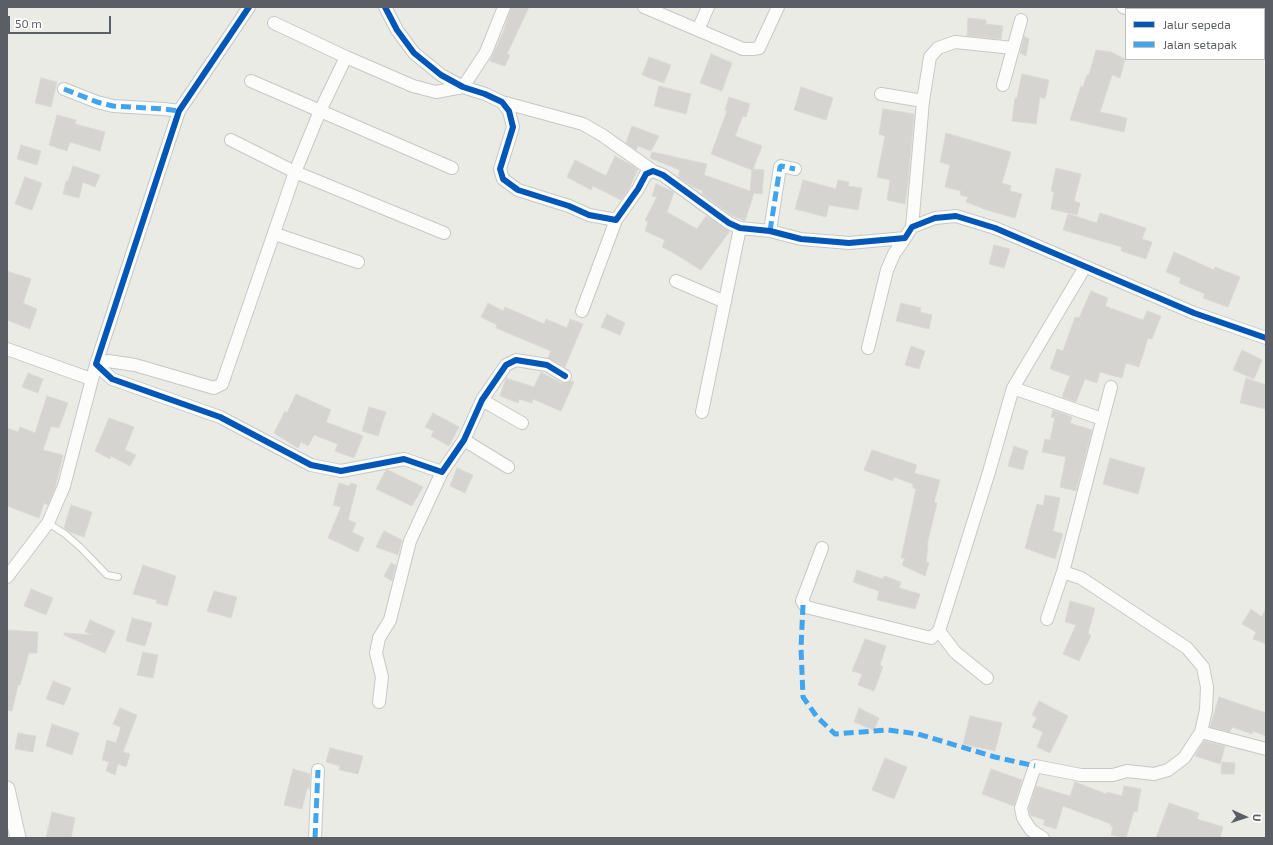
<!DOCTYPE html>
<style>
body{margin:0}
#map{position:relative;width:1273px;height:845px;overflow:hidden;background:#ebebe6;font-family:"Exo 2",sans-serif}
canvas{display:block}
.frame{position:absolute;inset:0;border:8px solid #5b5e64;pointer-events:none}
.legend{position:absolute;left:1125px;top:8px;width:140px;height:52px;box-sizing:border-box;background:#fff;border:1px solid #bdbfc1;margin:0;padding:5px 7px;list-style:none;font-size:12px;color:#5b5e64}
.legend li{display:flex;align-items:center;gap:8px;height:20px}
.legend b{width:20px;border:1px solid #bdbfc1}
.north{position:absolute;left:1225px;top:797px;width:40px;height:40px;-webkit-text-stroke:3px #fff;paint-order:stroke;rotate:93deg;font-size:11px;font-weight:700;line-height:16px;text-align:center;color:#5b5e64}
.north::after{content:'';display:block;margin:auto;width:14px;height:18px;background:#5b5e64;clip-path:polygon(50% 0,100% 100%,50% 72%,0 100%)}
.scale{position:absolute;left:8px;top:16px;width:103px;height:18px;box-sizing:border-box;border:2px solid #5b5e64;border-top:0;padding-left:5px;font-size:12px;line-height:14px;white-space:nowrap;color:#5b5e64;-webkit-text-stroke:3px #fff;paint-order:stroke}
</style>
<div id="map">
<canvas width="1273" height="845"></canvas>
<div class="frame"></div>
<ul class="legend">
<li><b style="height:5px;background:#0057b8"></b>Jalur sepeda</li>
<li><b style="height:5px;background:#40a5ee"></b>Jalan setapak</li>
</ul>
<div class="north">U</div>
<div class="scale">50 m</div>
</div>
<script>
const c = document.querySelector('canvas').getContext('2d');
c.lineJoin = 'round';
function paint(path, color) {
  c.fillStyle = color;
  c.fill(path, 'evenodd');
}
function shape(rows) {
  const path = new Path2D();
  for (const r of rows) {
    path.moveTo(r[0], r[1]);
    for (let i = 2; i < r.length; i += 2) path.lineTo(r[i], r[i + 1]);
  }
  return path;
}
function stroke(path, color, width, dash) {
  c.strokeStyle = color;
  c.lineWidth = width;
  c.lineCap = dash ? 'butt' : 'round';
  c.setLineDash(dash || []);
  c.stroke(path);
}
const building = shape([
 [511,7,529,7,507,54,510,55,505,66,490,61,504,30,511,7],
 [968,18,986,20,986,24,1003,26,1001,39,967,36,968,18],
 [1024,36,1029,39,1026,56,1020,53,1024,36],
 [1096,50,1111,52,1125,59,1120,78,1112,75,1100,112,1127,118,1124,132,1070,120,1081,86,1083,87,1087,75,1089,75,1096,50],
 [711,54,732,63,722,91,700,83,711,54],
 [649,57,671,65,664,83,642,75,649,57],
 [1022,74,1049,80,1045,99,1040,97,1036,124,1012,121,1015,98,1017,98,1022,74],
 [41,78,57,82,51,107,35,103,41,78],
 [659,86,691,94,686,114,654,106,659,86],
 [801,87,833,98,826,120,794,110,801,87],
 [729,97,750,104,746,117,743,116,735,136,762,146,753,169,764,170,762,194,754,193,745,221,733,216,702,194,703,191,693,187,678,177,680,170,650,158,652,152,707,164,704,175,750,191,752,170,711,154,727,111,725,110,729,97],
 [883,109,914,114,908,182,905,204,887,200,890,180,877,177,885,136,879,134,883,109],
 [57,115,76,120,75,124,105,132,100,151,70,142,67,151,49,145,57,115],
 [632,126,659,136,651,151,638,146,636,150,626,143,632,126],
 [946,133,1011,152,1002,183,1011,186,1010,191,1022,194,1015,218,987,210,966,202,968,197,960,195,961,191,945,187,950,165,940,162,946,133],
 [21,145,41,151,37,165,17,159,21,145],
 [615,156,638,169,629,189,621,200,593,186,591,190,567,177,575,160,606,176,615,156],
 [73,166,100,175,95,187,83,182,79,198,63,194,66,181,68,181,73,166],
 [1056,168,1081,174,1074,201,1080,203,1077,215,1051,209,1054,192,1051,191,1056,168],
 [25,177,42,183,32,210,15,204,25,177],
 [803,180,836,189,838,180,849,182,848,186,862,188,858,210,829,205,826,217,795,209,803,180],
 [656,184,674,192,667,212,697,229,706,216,730,231,701,270,672,252,662,247,665,240,645,231,648,222,645,220,657,197,652,196,656,184],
 [1100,213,1146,228,1142,239,1152,242,1146,259,1121,251,1122,247,1063,230,1068,214,1097,223,1100,213],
 [994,245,1010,249,1004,268,989,264,994,245],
 [1174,252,1214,270,1215,267,1240,277,1228,307,1203,298,1205,294,1179,283,1181,278,1166,272,1174,252],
 [7,271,31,279,23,303,37,309,30,329,7,320,7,271],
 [1091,291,1108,298,1105,306,1143,320,1147,311,1161,316,1152,339,1148,338,1139,367,1126,363,1122,378,1100,372,1097,383,1085,379,1076,402,1062,397,1070,376,1050,369,1057,349,1063,351,1075,317,1079,318,1091,291],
 [488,303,503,311,505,307,544,324,546,319,567,328,570,319,583,324,565,367,548,358,551,351,496,328,497,325,481,317,488,303],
 [901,303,921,308,920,312,932,315,929,329,896,321,901,303],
 [607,314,625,323,620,335,601,327,607,314],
 [911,346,925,351,919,369,905,365,911,346],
 [1242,350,1262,360,1254,379,1233,370,1242,350],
 [541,372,561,383,565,383,571,381,574,382,561,411,533,399,532,403,519,399,518,403,500,396,506,378,534,387,541,372],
 [28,373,43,379,38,393,22,387,28,373],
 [1246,378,1266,385,1266,409,1240,403,1246,378],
 [296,394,331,410,326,422,363,436,354,458,335,451,338,444,314,435,308,446,301,442,298,448,274,433,285,411,287,413,296,394],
 [47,396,68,403,59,428,51,426,43,450,63,455,55,488,48,505,44,503,39,518,7,506,7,428,18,432,20,427,35,433,47,396],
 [369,407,386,412,378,436,362,431,369,407],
 [1053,410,1072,417,1070,423,1092,430,1076,491,1060,487,1066,457,1042,452,1045,439,1050,440,1055,418,1051,417,1053,410],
 [433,413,459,427,449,446,431,436,434,431,425,427,433,413],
 [109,418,134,427,125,450,136,455,130,466,111,456,110,459,95,451,109,418],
 [1014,446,1028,451,1023,470,1008,466,1014,446],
 [872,450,917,465,914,473,940,480,934,502,937,503,927,545,928,546,926,562,929,563,925,576,902,565,905,558,901,558,916,489,913,488,913,484,894,477,893,481,864,470,872,450],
 [1110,458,1145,468,1138,494,1103,484,1110,458],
 [457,468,473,475,465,493,450,486,457,468],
 [386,470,388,470,423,487,412,506,376,489,386,470],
 [339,483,349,486,351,483,357,485,348,520,356,523,352,532,364,538,358,552,328,538,341,507,333,505,339,483],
 [1045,495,1060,498,1053,531,1063,534,1055,559,1025,548,1037,504,1043,506,1045,495],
 [71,505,92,512,84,537,70,532,64,528,71,505],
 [384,531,402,540,398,555,376,547,384,531],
 [391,563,396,565,392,581,384,576,391,563],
 [143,565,176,576,167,606,156,603,157,600,133,594,143,565],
 [857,570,883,579,884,576,901,582,899,588,920,594,915,609,877,600,879,591,853,582,857,570],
 [31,589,53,598,46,615,24,606,31,589],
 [214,591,237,597,231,618,207,611,214,591],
 [1070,601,1095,608,1088,633,1091,636,1079,661,1063,654,1076,625,1065,622,1070,601],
 [1266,608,1266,644,1253,639,1256,632,1242,624,1251,609,1262,617,1266,608],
 [132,618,152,623,145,646,126,641,132,618],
 [90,620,115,631,105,653,64,635,64,633,93,635,85,632,90,620],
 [7,630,38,632,37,653,29,653,20,685,18,685,12,711,7,710,7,630],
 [865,639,886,646,880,665,883,667,874,691,858,685,862,674,852,671,865,639],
 [143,652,158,655,153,678,137,675,143,652],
 [53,681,71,688,64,705,46,699,53,681],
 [1219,697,1266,713,1266,736,1253,731,1252,734,1232,727,1230,732,1210,727,1219,697],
 [1039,701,1068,716,1050,753,1037,747,1043,732,1032,727,1037,718,1032,715,1039,701],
 [120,708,137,715,123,752,130,754,126,767,118,764,115,775,106,771,109,762,102,760,107,740,116,743,121,727,113,724,120,708],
 [859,708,879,718,874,730,854,722,859,708],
 [970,716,1002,723,995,751,963,744,970,716],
 [52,724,79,733,72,755,46,746,52,724],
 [18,733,36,736,33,752,15,749,18,733],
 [1204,741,1225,746,1220,764,1195,756,1204,741],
 [330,748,363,756,358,774,339,770,340,766,326,762,330,748],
 [885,758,907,767,894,799,872,790,885,758],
 [1222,762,1235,763,1234,774,1221,774,1222,762],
 [293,769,310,774,310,786,309,789,307,788,302,809,284,805,293,769],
 [991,769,1022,780,1014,806,982,794,991,769],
 [1075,782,1106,794,1107,792,1122,796,1124,786,1141,789,1137,812,1134,811,1126,838,1111,835,1113,826,1110,826,1111,824,1063,806,1056,829,1043,825,1045,820,1030,815,1029,808,1036,786,1070,796,1075,782],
 [1169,803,1199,813,1197,819,1223,827,1220,838,1156,838,1169,803],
 [52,812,75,818,71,838,46,838,52,812]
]);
paint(building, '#d5d4d1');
stroke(building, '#dad9d5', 1);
const service = shape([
 [48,523,65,534,81,548,107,575,118,577]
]);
const minor = shape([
 [249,7,179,111,96,364,112,379,220,417,311,465,341,471,404,459,442,472,464,440,482,400,506,365,516,360,547,365,565,376],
 [385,7,397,30,414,53,441,75,463,87,485,94,502,102,509,111,513,127,500,169,503,179,518,190,569,206,589,215,616,220,638,189,646,174,653,171,663,175,729,223,740,228,770,231,801,239,849,243,905,238,912,227,935,218,956,216,995,228,1194,313,1266,338],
 [644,7,743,49,753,49,759,48,778,7],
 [1123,7,1128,9],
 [1198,9,1199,7],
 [274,23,346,57],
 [698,30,708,7],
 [251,81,452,168],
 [1003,85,1021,20],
 [64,89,97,102,113,106,164,109,179,111],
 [881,94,923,101],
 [502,102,583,124,602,135,653,171],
 [231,140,295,172,444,233],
 [912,227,923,101,930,57,938,48,955,42,1013,48],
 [770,231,780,167,781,166,795,169],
 [275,234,358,262],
 [676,281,725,302],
 [582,311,616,220],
 [868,348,887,270,894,254,905,238],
 [7,349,91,379],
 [1013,388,1102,419],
 [482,400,522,423],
 [702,412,740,228],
 [464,440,508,467],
 [822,548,802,601,806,607,931,638,939,631,989,472,1013,388,1085,267],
 [7,577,48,523,64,486,96,364,108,361,135,365,214,388,222,384,295,172,320,111,346,57,413,86,436,92,463,87,486,52,504,7],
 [1047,619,1063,572,1111,387],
 [939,631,955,652,987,678],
 [379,702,382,677,376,653,379,638,390,620,410,541,442,472],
 [1201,732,1266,749],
 [315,838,318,770],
 [1043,838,1031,830,1023,818,1021,808,1035,766,1081,775,1113,775,1127,771,1154,774,1168,770,1184,758,1201,732,1206,710,1207,687,1203,667,1187,648,1081,578,1063,572]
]);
const tertiary = shape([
 [7,789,18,838]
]);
stroke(service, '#c7c8c6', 8);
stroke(minor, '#c7c8c6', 14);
stroke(tertiary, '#c7c8c6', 17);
stroke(service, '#fcfcfb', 6);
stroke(minor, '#fcfcfb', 12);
stroke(tertiary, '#fcfcfb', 15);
stroke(shape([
 [64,89,97,102,113,106,164,109,179,111],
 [770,231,780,167,781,166,795,169],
 [803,605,801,648,803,697,817,717,835,734,888,730,918,734,995,757,1035,766],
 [315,838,318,770]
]), '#40a5ee', 5, [10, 5]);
stroke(shape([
 [249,7,179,111,96,364,112,379,220,417,311,465,341,471,404,459,442,472,464,440,482,400,506,365,516,360,547,365,565,376],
 [385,7,397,30,414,53,441,75,463,87,485,94,502,102,509,111,513,127,500,169,503,179,518,190,569,206,589,215,616,220,638,189,646,174,653,171,663,175,729,223,740,228,770,231,801,239,849,243,905,238,912,227,935,218,956,216,995,228,1194,313,1266,338]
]), '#0057b8', 6);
</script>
